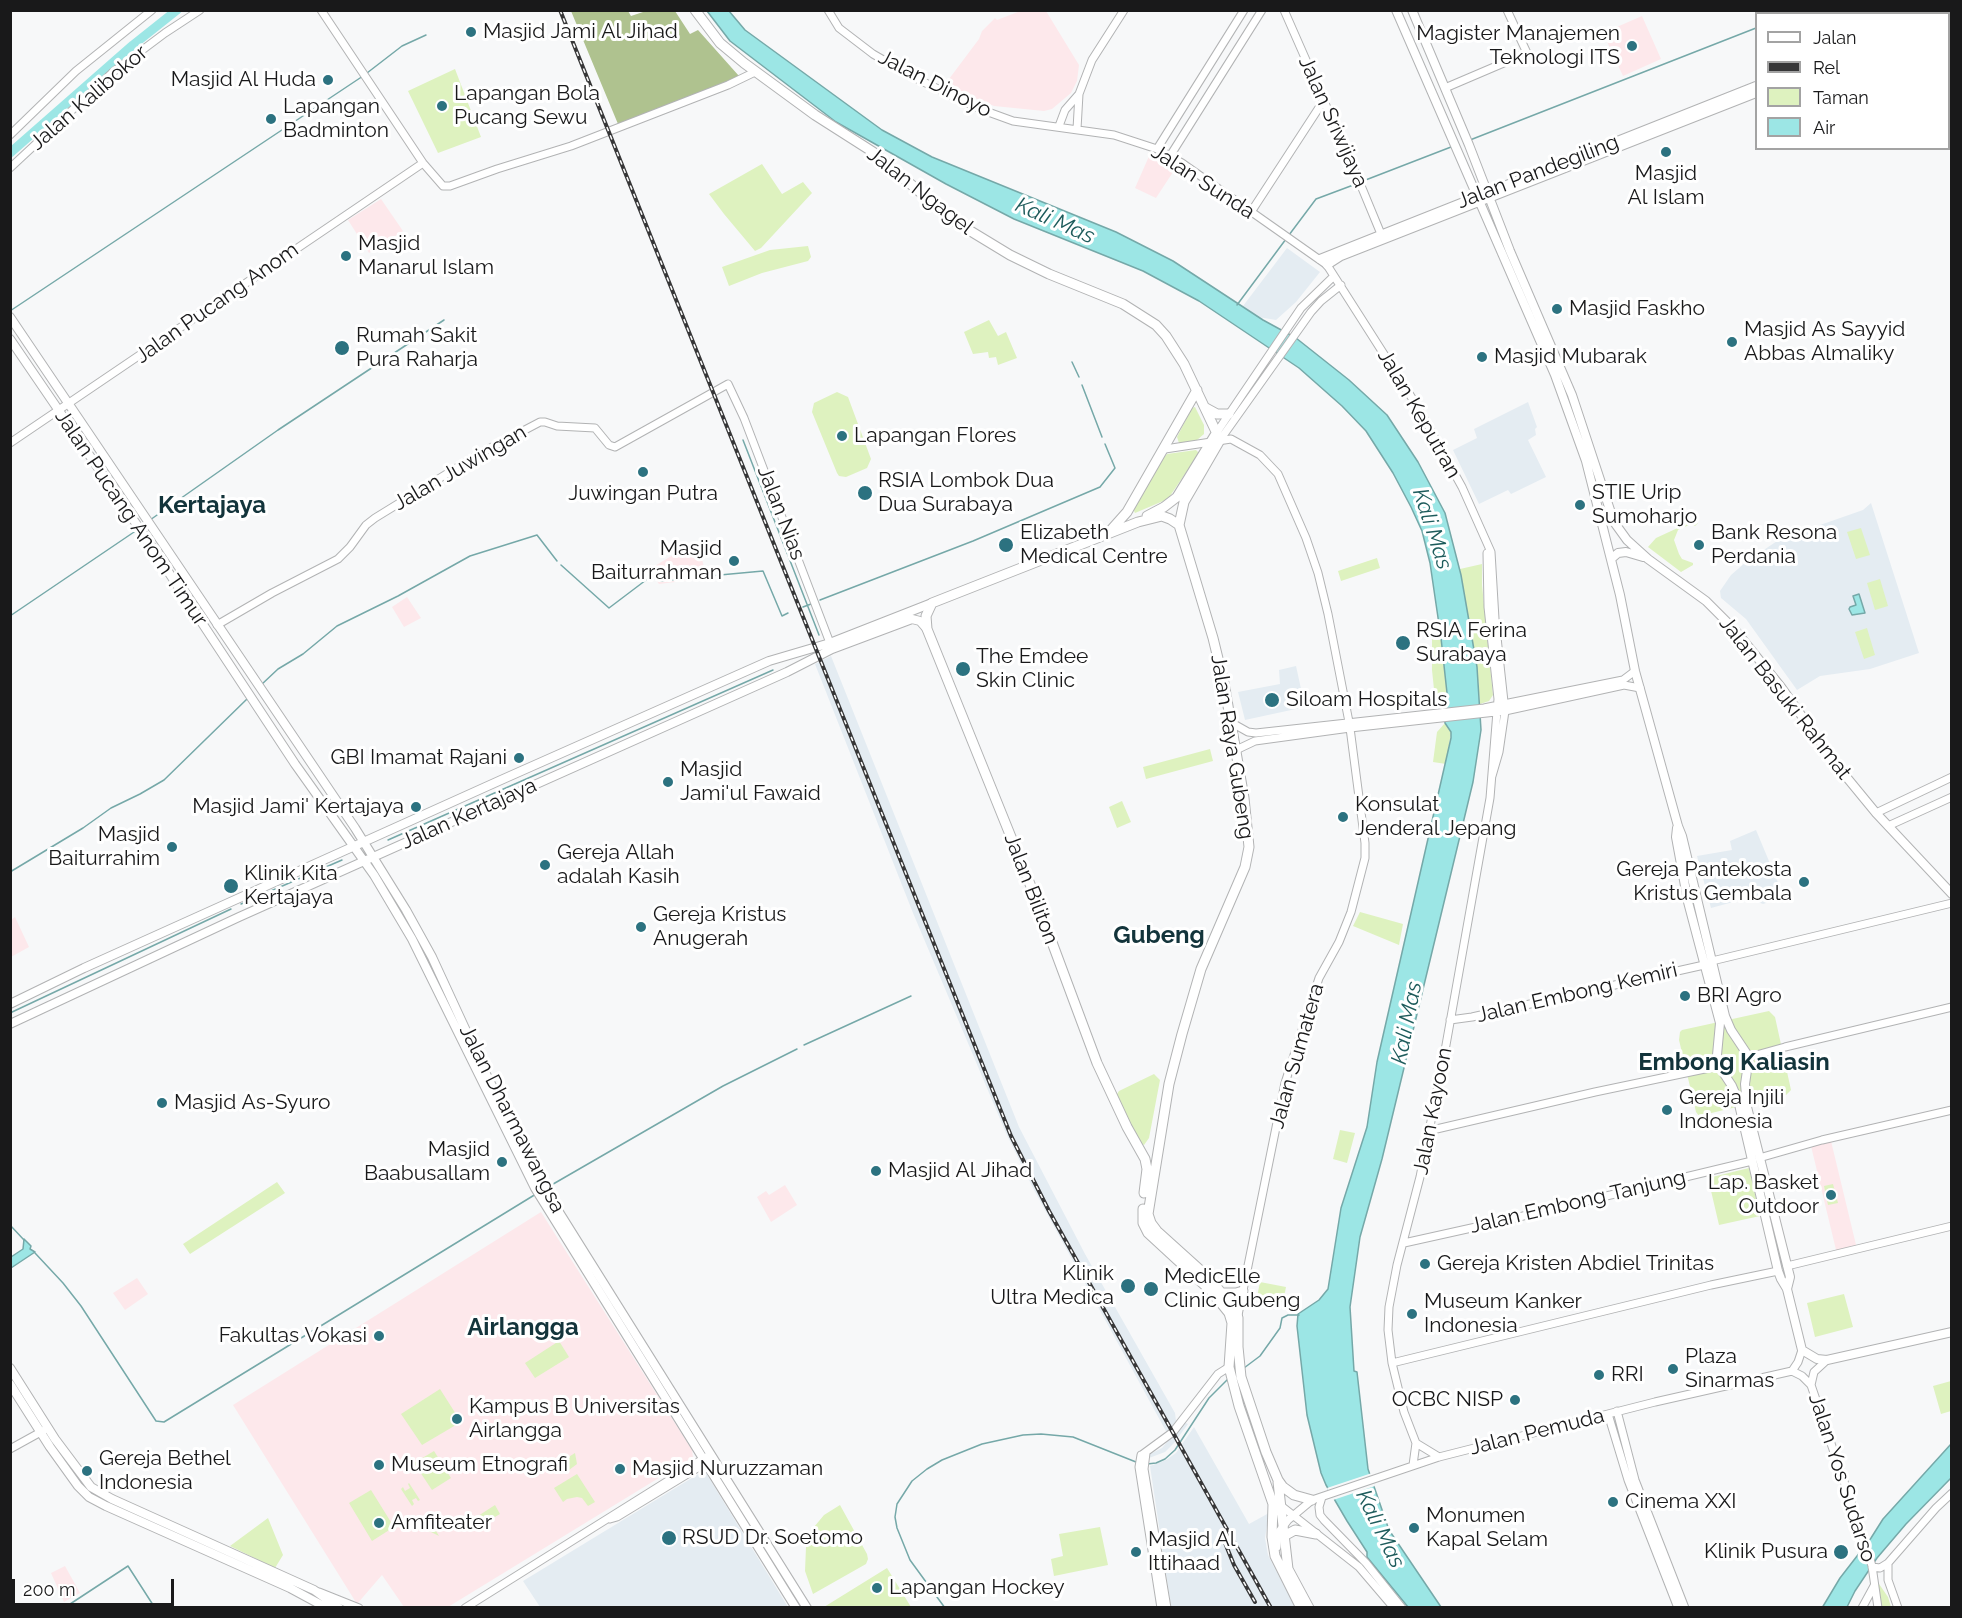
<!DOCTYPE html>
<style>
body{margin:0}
#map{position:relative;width:1962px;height:1618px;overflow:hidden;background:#f7f8f9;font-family:Raleway,sans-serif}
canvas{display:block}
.frame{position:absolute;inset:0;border:12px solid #19191a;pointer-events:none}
.legend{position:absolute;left:1755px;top:12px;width:195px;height:138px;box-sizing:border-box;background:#fff;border:2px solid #a3a3a3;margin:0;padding:8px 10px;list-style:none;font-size:18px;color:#19191a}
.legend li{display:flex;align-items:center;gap:12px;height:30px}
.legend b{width:30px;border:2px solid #a3a3a3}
.scale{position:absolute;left:12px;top:1579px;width:162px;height:27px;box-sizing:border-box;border:3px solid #19191a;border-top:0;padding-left:8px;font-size:18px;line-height:21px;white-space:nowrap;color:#19191a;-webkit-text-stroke:4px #fff;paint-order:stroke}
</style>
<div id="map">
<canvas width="1962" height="1618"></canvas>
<div class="frame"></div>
<ul class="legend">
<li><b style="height:8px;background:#fff"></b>Jalan</li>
<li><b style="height:8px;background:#373738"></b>Rel</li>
<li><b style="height:16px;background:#def2bf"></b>Taman</li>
<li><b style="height:16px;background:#9ce6e5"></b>Air</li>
</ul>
<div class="scale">200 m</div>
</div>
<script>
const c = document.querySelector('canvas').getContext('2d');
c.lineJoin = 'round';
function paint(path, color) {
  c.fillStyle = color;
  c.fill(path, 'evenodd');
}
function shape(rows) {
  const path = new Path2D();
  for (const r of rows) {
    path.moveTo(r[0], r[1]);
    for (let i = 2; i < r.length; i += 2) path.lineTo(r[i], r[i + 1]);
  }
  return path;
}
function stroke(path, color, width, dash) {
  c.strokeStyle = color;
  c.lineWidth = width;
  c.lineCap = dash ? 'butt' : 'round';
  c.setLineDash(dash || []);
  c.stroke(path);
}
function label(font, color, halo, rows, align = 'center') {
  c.font = font + ' Raleway,sans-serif';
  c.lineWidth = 6;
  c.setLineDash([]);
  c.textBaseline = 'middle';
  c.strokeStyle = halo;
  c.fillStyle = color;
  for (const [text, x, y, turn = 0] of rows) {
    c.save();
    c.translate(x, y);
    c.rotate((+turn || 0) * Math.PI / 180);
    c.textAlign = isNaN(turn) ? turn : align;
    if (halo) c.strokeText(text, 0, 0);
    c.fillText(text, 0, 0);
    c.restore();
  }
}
paint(shape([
 [1287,248,1320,272,1296,302,1276,320,1258,317,1243,306],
 [1528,402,1537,427,1535,429,1536,435,1528,440,1546,477,1511,494,1508,490,1479,504,1453,450,1477,438,1474,429],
 [1871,503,1919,653,1870,669,1820,676,1797,690,1746,619,1721,598,1720,591,1731,575,1746,562,1780,539,1863,510],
 [831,656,1019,1127,1085,1254,1175,1413,1176,1421,1167,1433,1033,1188,1006,1133,913,913,815,664],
 [1296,666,1305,707,1245,720,1238,692,1280,684,1279,670],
 [1756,830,1784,897,1763,904,1748,898,1711,908,1697,856,1732,850,1730,841],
 [1184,1422,1188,1424,1174,1443,1165,1452,1149,1458,1150,1454,1162,1448],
 [1194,1427,1249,1524,1269,1513,1265,1538,1268,1555,1295,1607,1171,1607,1150,1466,1166,1460,1176,1453],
 [700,1473,706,1473,788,1607,540,1607,523,1581]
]), '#e4ecf2');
paint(shape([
 [1023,10,1046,11,1079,65,1077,81,1071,93,1052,109,1044,111,994,106,951,88,949,79,979,39,982,31,995,18,997,20],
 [1642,16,1661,59,1623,76,1603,33],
 [1150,154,1175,169,1156,198,1135,188],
 [381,199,403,231,369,253,348,220],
 [683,549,693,553,700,552,707,578,659,584,653,576,657,573,653,567],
 [407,597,421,618,404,627,392,607],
 [15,917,29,947,11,957,11,920],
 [1831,1141,1857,1249,1837,1254,1811,1146],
 [785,1185,797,1205,771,1222,757,1197,766,1191,769,1195],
 [541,1212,692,1450,693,1457,448,1607,404,1607,382,1575,357,1604,233,1405],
 [137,1278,148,1294,125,1310,113,1293],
 [65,1566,80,1593,64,1602,51,1573]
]), '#fde8eb');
paint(shape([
 [455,69,481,137,438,153,408,91],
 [762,164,782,194,803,182,812,193,761,248,755,251,724,214,709,194],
 [808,246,811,257,808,261,762,273,729,286,722,267,770,250],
 [989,320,998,336,1006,332,1017,358,998,365,996,357,989,358,988,352,973,354,964,332],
 [837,392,848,397,871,459,867,468,846,477,839,476,837,473,812,412,814,403],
 [1195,407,1204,425,1204,434,1197,440,1179,443,1177,437,1192,408],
 [1196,450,1199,453,1168,499,1135,513,1133,509,1164,457,1167,454],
 [1695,520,1698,523,1695,526,1691,524,1678,530,1674,540,1679,554,1682,559,1693,563,1693,565,1681,572,1648,547,1656,538],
 [1861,528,1870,555,1856,559,1847,532],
 [1377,558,1380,568,1341,581,1338,571],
 [1482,564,1482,585,1493,695,1489,701,1480,704,1477,667,1460,569],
 [1880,579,1888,606,1875,610,1867,583],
 [1867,628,1875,655,1864,659,1855,632],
 [1440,632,1447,693,1446,707,1442,707,1435,699,1432,670,1432,636],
 [1445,723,1451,732,1446,764,1433,762,1437,732],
 [1210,749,1213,761,1146,779,1143,767],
 [1122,801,1131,822,1117,828,1109,807],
 [1360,912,1403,924,1399,945,1353,926],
 [1769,1011,1775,1017,1791,1090,1786,1095,1699,1116,1696,1112,1679,1040,1680,1032,1682,1030],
 [1154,1074,1160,1080,1149,1138,1144,1145,1141,1144,1115,1097,1119,1091],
 [1340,1130,1355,1133,1347,1163,1333,1159],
 [1749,1168,1760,1216,1719,1225,1708,1178],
 [277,1182,285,1193,190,1254,183,1244],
 [1833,1184,1838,1203,1828,1205,1824,1186],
 [1260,1282,1286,1287,1283,1302,1257,1297],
 [1844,1294,1853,1327,1815,1337,1807,1303],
 [559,1341,569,1357,535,1378,525,1363],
 [1951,1381,1951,1411,1941,1414,1933,1386],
 [440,1389,461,1422,422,1445,401,1414],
 [434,1451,451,1478,432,1490,414,1463],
 [575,1453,577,1464,565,1473,559,1463],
 [577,1474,595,1502,588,1506,582,1498,577,1497,567,1499,563,1502,554,1488],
 [409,1483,420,1500,418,1501,416,1498,412,1500,414,1504,412,1506,401,1489,403,1487,405,1491,410,1488,408,1484],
 [371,1490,394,1527,372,1541,349,1503],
 [495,1505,500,1514,483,1524,478,1516],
 [840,1505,867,1554,868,1559,866,1564,813,1594,805,1571,806,1547,814,1527,824,1515],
 [427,1516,439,1536,431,1532,408,1528],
 [268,1518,283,1555,275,1568,230,1546],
 [1100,1527,1108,1565,1054,1576,1051,1559,1063,1556,1059,1534],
 [887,1568,911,1607,824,1607],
 [1877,1581,1888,1597,1891,1607,1880,1607]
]), '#def2bf');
paint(shape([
 [571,11,628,11,631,16,646,11,675,11,690,34,698,30,739,76,737,80,618,124]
]), '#afc28f');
const water = shape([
 [707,11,729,11,745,30,882,130,932,157,1116,232,1173,261,1263,320,1296,338,1349,380,1387,415,1418,462,1445,513,1461,575,1477,667,1481,730,1473,782,1446,894,1382,1159,1360,1237,1350,1307,1354,1371,1357,1372,1368,1469,1389,1530,1441,1607,1408,1607,1367,1557,1367,1552,1347,1521,1326,1485,1321,1473,1307,1415,1297,1326,1298,1314,1319,1300,1328,1289,1341,1208,1367,1127,1377,1062,1451,738,1451,732,1445,723,1444,713,1447,693,1441,638,1430,563,1422,531,1411,507,1393,473,1366,431,1342,406,1299,368,1199,301,1143,271,1014,219,946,184,836,122,730,41,707,11],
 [1859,594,1865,613,1852,615,1849,609,1850,607,1856,605,1853,596,1859,594],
 [24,1239,31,1246,30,1249,35,1252,11,1268,11,1257,23,1249,24,1239],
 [1951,1444,1951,1478,1906,1524,1877,1558,1855,1591,1847,1607,1822,1608,1840,1578,1871,1538,1883,1519,1951,1444]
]);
paint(water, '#9ce6e5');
stroke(water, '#75a8a8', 1.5);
paint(shape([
 [1372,1473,1375,1486,1333,1500,1327,1488]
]), '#f7f8f9');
stroke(shape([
 [1794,14,1802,10],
 [367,73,402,46,426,35],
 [1470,140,1756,28],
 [1363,181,1451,147],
 [1289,235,1316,199,1356,184],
 [1237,305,1286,239],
 [10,311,363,76],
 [1072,362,1079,377],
 [1082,385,1102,437],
 [743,440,819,635],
 [150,520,278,430,444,320],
 [561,565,609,608,650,577,661,581,707,577],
 [709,576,763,571,782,616,788,613],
 [820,600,973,541,1100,487,1115,468,1105,444],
 [803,607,811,604],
 [10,616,137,530],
 [261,685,278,669,303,654,337,626,398,596,470,556,537,535,557,561],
 [388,840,773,670],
 [10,872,83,828,111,808,140,794,164,780,247,699],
 [241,904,342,860],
 [10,1013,231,909],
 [804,1045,911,996],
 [548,1187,723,1086,797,1049],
 [10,1225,24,1240],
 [35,1253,63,1283,81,1306,156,1421,164,1422,536,1194],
 [1244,1368,1260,1356,1280,1328,1282,1318,1288,1315,1299,1315],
 [1147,1464,1156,1463,1165,1459,1175,1450,1209,1398,1228,1379],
 [64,1608,128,1566,155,1608],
 [945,1608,910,1560,897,1528,895,1517,897,1504,912,1481,927,1469,942,1460,982,1444,1023,1435,1041,1434,1073,1437,1136,1462]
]), '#75a8a8', 1.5);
stroke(shape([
 [10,153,133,45,177,10]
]), '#9ce6e5', 9);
const secondary = shape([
 [321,10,423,163,443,186,450,186,497,169,571,146,728,85,755,72],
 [828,10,839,28,873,54,911,76,980,109,1013,121,1114,135,1157,149,1182,163,1327,265,1417,406,1462,487,1491,552,1495,619,1505,711,1499,752,1492,776],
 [1284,10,1357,176,1381,234],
 [1949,10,1952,17],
 [1445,88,1527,53,1507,10],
 [1059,126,1065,110,1079,94],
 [1077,129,1079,94,1092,60,1124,10],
 [10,135,76,71,152,10],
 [1157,149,1244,10],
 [1170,156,1262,10],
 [10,168,113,72,165,33,200,10],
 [1251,212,1324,100],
 [1217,432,1301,308,1334,276],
 [1220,440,1311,312,1321,301,1341,285],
 [10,443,423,163],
 [1165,449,1231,439,1260,455,1278,474,1306,538,1318,573,1328,614,1349,722],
 [217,625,272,593,338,559,350,547,366,525,375,518,479,454,540,422,545,422,557,426,595,428,609,445,615,447,728,384,744,418,830,643],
 [1232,723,1248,732,1256,733,1484,708,1623,680,1635,671],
 [1236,750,1255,741,1350,728,1505,711,1624,685,1640,688],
 [1876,813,1952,777],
 [1888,826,1952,797],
 [1712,961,1952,903],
 [1450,1020,1472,1017,1704,965],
 [1749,1057,1785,1047,1952,1007],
 [1428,1131,1595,1092,1719,1066],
 [1759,1158,1822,1140,1952,1110],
 [1404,1243,1494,1223,1752,1161],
 [1787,1266,1952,1226],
 [1238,1315,1285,1083,1319,978,1339,942,1351,912,1365,858,1365,843,1350,728],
 [1392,1363,1711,1285,1778,1271],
 [1792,1371,1798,1362,1802,1350],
 [1811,1385,1814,1372,1827,1360],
 [1617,1411,1635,1480,1685,1608],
 [1608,1414,1628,1480,1678,1608],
 [1416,1443,1439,1457],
 [10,1449,48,1428],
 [1146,1453,1144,1469,1167,1608],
 [1143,1454,1173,1432,1218,1374,1229,1367],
 [1141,1455,1139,1467,1161,1608],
 [1413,1465,1416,1443,1404,1412,1392,1363,1388,1330,1389,1307,1397,1265,1420,1177,1446,1045,1490,798,1498,699,1488,607,1487,553],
 [1322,1497,1319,1507,1320,1515,1324,1520,1366,1563,1402,1608],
 [1280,1505,1359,1567,1394,1608],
 [610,1519,617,1517,709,1461],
 [1277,1547,1278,1533,1288,1520,1312,1500,1439,1457,1655,1402,1792,1371,1802,1376,1811,1385,1863,1537,1872,1566,1878,1608],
 [1888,1563,1888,1580,1898,1608],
 [1872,1567,1880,1568,1888,1563,1936,1508,1952,1493],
 [319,1592,359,1608],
 [465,1608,706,1457],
 [1862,1608,1874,1586]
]);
const primary = shape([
 [1396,10,1555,375,1586,461,1620,595,1635,671,1678,826,1682,836,1725,1016,1731,1030,1749,1057,1745,1084,1747,1107,1790,1277,1787,1289],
 [1412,10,1469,145,1510,251,1572,395,1614,522,1627,540,1648,559,1706,601,1735,630,1781,687,1839,768,1876,813,1952,894],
 [1948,19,1952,18],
 [1320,259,1756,86],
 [1327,265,1341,256,1756,93],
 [10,317,355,828,406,910,432,957,486,1074,542,1185,807,1608],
 [10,339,150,544,295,764,374,875,412,939,535,1188,796,1608],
 [1611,559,1618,553,1626,552,1643,557],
 [1677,828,1676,837,1688,902,1720,1023,1717,1055,1719,1066,1732,1086,1738,1100,1778,1271,1781,1279,1787,1289,1802,1350,1817,1359,1827,1360,1952,1332],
 [10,1004,84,968,501,780,769,661,830,643,932,603],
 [10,1024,239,917,787,672,832,649,912,619,920,621,927,629],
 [10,1368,55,1439,91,1487,112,1499,314,1590,339,1608],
 [10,1384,50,1447,78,1486,89,1497,106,1506,290,1588,327,1608]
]);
const highway = shape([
 [695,10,720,43,744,63,815,115,873,152,954,221,1010,255,1049,274,1123,304,1156,325,1166,336,1184,364,1220,440,1184,502,1179,525,1213,638,1224,683,1244,798,1249,847,1245,867,1201,969,1182,1034,1169,1084,1148,1214,1151,1223,1157,1231,1208,1277,1235,1309,1238,1318,1238,1347,1241,1377,1266,1452,1278,1480,1283,1487,1294,1495,1312,1500],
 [1206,408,1217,414,1229,414],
 [1147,516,1164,507,1177,497,1217,432],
 [1111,530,1127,512,1197,390],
 [1144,1193,1147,1169,1145,1159,1127,1127,1097,1063,1034,894,927,629,926,616,932,603,1138,522,1162,516,1170,519,1179,525],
 [1143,1209,1143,1223,1148,1233,1212,1292,1229,1313,1232,1323,1229,1367,1239,1406,1273,1504,1272,1537,1275,1556,1301,1608],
 [1223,1293,1236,1293,1243,1291],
 [1278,1482,1288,1569,1309,1608],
 [1284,1536,1295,1530,1316,1534]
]);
stroke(secondary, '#b2b3b4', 9);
stroke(primary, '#b2b3b4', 10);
stroke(highway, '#b2b3b4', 11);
stroke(secondary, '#fff', 7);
stroke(primary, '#fff', 8);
stroke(highway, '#fff', 9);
const rail = shape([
 [560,10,1011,1136,1049,1211,1271,1608],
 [1221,1533,1234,1565,1255,1602]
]);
stroke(rail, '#373738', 4);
stroke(rail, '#fff', 1.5, [4.5]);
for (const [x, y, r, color] of [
 [471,32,6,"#2c7280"],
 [1632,46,6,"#2c7280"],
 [328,80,6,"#2c7280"],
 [442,106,6,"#2c7280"],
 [271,119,6,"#2c7280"],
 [1666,152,6,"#2c7280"],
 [346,256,6,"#2c7280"],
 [1557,309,6,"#2c7280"],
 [1732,342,6,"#2c7280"],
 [342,348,8,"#2c7280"],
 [1482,357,6,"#2c7280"],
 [842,436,6,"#2c7280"],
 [643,472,6,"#2c7280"],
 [865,493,8,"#2c7280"],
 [1580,505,6,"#2c7280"],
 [1006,545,8,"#2c7280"],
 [1699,545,6,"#2c7280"],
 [734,561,6,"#2c7280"],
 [1403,643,8,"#2c7280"],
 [963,669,8,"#2c7280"],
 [1272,700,8,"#2c7280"],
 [519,758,6,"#2c7280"],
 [668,782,6,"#2c7280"],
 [416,807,6,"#2c7280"],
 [1343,817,6,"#2c7280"],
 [172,847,6,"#2c7280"],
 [545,865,6,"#2c7280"],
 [1804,882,6,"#2c7280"],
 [231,886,8,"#2c7280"],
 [641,927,6,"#2c7280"],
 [1685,996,6,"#2c7280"],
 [162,1103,6,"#2c7280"],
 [1667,1110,6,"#2c7280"],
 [502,1162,6,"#2c7280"],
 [876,1171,6,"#2c7280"],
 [1831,1195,6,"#2c7280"],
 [1425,1264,6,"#2c7280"],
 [1128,1286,8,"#2c7280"],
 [1151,1289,8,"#2c7280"],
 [1412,1314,6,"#2c7280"],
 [379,1336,6,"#2c7280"],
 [1673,1369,6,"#2c7280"],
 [1599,1375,6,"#2c7280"],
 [1515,1400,6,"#2c7280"],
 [457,1419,6,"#2c7280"],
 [379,1465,6,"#2c7280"],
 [620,1469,6,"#2c7280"],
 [87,1471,6,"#2c7280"],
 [1613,1502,6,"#2c7280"],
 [379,1523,6,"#2c7280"],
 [1414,1528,6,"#2c7280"],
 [669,1538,8,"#2c7280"],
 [1136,1552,6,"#2c7280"],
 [1841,1552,8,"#2c7280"],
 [877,1588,6,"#2c7280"]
]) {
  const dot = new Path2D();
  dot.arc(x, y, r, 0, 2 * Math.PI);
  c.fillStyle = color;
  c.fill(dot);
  stroke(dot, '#fff', 2);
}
label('21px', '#19191a', '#fff', [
 ["Masjid Jami Al Jihad",483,32],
 ["Magister Manajemen",1620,34,"right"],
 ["Teknologi ITS",1620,58,"right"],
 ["Masjid Al Huda",316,80,"right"],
 ["Lapangan Bola",454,94],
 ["Pucang Sewu",454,118],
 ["Lapangan",283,107],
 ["Badminton",283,131],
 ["Masjid",1666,174,"center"],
 ["Al Islam",1666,198,"center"],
 ["Masjid",358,244],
 ["Manarul Islam",358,268],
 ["Masjid Faskho",1569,309],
 ["Masjid As Sayyid",1744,330],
 ["Abbas Almaliky",1744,354],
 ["Rumah Sakit",356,336],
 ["Pura Raharja",356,360],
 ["Masjid Mubarak",1494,357],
 ["Lapangan Flores",854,436],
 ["RSIA Lombok Dua",878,481],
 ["Dua Surabaya",878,505],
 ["STIE Urip",1592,493],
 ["Sumoharjo",1592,517],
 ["Juwingan Putra",643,494,"center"],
 ["Elizabeth",1020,533],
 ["Medical Centre",1020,557],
 ["Bank Resona",1711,533],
 ["Perdania",1711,557],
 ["Masjid",722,549,"right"],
 ["Baiturrahman",722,573,"right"],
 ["RSIA Ferina",1416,631],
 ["Surabaya",1416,655],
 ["The Emdee",976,657],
 ["Skin Clinic",976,681],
 ["Siloam Hospitals",1286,700],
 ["GBI Imamat Rajani",507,758,"right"],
 ["Masjid",680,770],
 ["Jami'ul Fawaid",680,794],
 ["Konsulat",1355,805],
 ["Jenderal Jepang",1355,829],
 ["Masjid Jami' Kertajaya",404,807,"right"],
 ["Masjid",160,835,"right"],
 ["Baiturrahim",160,859,"right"],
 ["Gereja Allah",557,853],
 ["adalah Kasih",557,877],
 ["Gereja Pantekosta",1792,870,"right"],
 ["Kristus Gembala",1792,894,"right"],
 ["Klinik Kita",244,874],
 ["Kertajaya",244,898],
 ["Gereja Kristus",653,915],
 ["Anugerah",653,939],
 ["BRI Agro",1697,996],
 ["Gereja Injili",1679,1098],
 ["Indonesia",1679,1122],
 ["Masjid As-Syuro",174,1103],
 ["Masjid",490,1150,"right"],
 ["Baabusallam",490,1174,"right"],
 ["Masjid Al Jihad",888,1171],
 ["Lap. Basket",1819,1183,"right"],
 ["Outdoor",1819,1207,"right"],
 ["Gereja Kristen Abdiel Trinitas",1437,1264],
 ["Klinik",1114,1274,"right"],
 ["Ultra Medica",1114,1298,"right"],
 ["MedicElle",1164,1277],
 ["Clinic Gubeng",1164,1301],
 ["Museum Kanker",1424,1302],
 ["Indonesia",1424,1326],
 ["Fakultas Vokasi",367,1336,"right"],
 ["Plaza",1685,1357],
 ["Sinarmas",1685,1381],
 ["RRI",1611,1375],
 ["OCBC NISP",1503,1400,"right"],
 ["Kampus B Universitas",469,1407],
 ["Airlangga",469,1431],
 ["Gereja Bethel",99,1459],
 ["Indonesia",99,1483],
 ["Museum Etnografi",391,1465],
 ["Masjid Nuruzzaman",632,1469],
 ["Cinema XXI",1625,1502],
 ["Monumen",1426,1516],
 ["Kapal Selam",1426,1540],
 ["Amfiteater",391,1523],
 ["RSUD Dr. Soetomo",682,1538],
 ["Masjid Al",1148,1540],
 ["Ittihaad",1148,1564],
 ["Klinik Pusura",1828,1552,"right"],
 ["Lapangan Hockey",889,1588]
], 'left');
label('21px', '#19191a', '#fff', [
 ["Jalan Dinoyo",935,84,27],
 ["Jalan Kalibokor",89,98,-41],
 ["Jalan Sriwijaya",1333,122,66],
 ["Jalan Pandegiling",1538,172,-21],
 ["Jalan Sunda",1203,182,33],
 ["Jalan Ngagel",920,191,38],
 ["Jalan Pucang Anom",217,303,-35],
 ["Jalan Keputran",1419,414,60],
 ["Jalan Juwingan",460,468,-30],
 ["Jalan Nias",781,513,69],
 ["Jalan Pucang Anom Timur",131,518,56],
 ["Jalan Basuki Rahmat",1785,698,52],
 ["Jalan Raya Gubeng",1232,747,81],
 ["Jalan Kertajaya",469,814,-24],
 ["Jalan Biliton",1031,889,69],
 ["Jalan Embong Kemiri",1577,993,-13],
 ["Jalan Sumatera",1297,1056,-74],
 ["Jalan Kayoon",1433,1111,-79],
 ["Jalan Dharmawangsa",512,1119,63],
 ["Jalan Embong Tanjung",1578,1202,-13],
 ["Jalan Pemuda",1537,1432,-14],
 ["Jalan Yos Sudarso",1842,1478,72]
]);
label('italic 22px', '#1e5c5c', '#fff', [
 ["Kali Mas",1055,221,24],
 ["Kali Mas",1432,529,72],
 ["Kali Mas",1407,1023,-79],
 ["Kali Mas",1380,1529,64]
]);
label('bold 24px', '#13343b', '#fff', [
 ["Kertajaya",212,506],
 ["Gubeng",1159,936],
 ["Embong Kaliasin",1734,1063],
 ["Airlangga",523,1328]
]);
</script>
